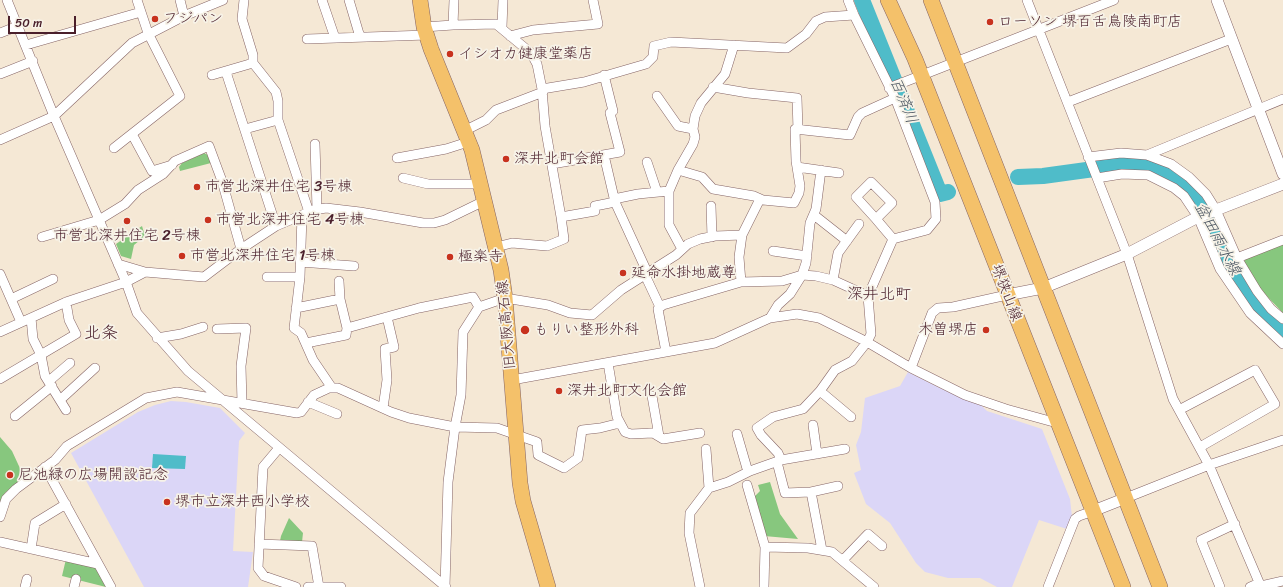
<!DOCTYPE html>
<meta charset="utf-8">
<style>
body{margin:0}
#map{position:relative;width:1283px;height:587px;overflow:hidden;background:#f5e8d5;font-family:Sriracha,sans-serif}
canvas{display:block}
.scale{position:absolute;left:8px;top:16px;width:68px;height:18px;box-sizing:border-box;border:2px solid #4a1f2b;border-top:0;padding-left:5px;font-size:12px;line-height:14px;white-space:nowrap;color:#4a1f2b;-webkit-text-stroke:3px #f7f3e8;paint-order:stroke}
</style>
<div id="map">
<canvas width="1283" height="587"></canvas>
<div class="scale">50 m</div>
</div>
<script>
const c = document.querySelector('canvas').getContext('2d');
c.lineJoin = 'round';
function paint(path, color) {
  c.fillStyle = color;
  c.fill(path, 'evenodd');
}
function shape(rows) {
  const path = new Path2D();
  for (const r of rows) {
    path.moveTo(r[0], r[1]);
    for (let i = 2; i < r.length; i += 2) path.lineTo(r[i], r[i + 1]);
  }
  return path;
}
function stroke(path, color, width, dash) {
  c.strokeStyle = color;
  c.lineWidth = width;
  c.lineCap = dash ? 'butt' : 'round';
  c.setLineDash(dash || []);
  c.stroke(path);
}
function label(font, color, halo, rows, align = 'center') {
  c.font = font + ' Sriracha,"Klee One",sans-serif';
  c.lineWidth = 3.5;
  c.setLineDash([]);
  c.textBaseline = 'middle';
  c.strokeStyle = halo;
  c.fillStyle = color;
  for (const [text, x, y, turn = 0] of rows) {
    c.save();
    c.translate(x, y);
    c.rotate((+turn || 0) * Math.PI / 180);
    c.textAlign = isNaN(turn) ? turn : align;
    if (halo) c.strokeText(text, 0, 0);
    c.fillText(text, 0, 0);
    c.restore();
  }
}
paint(shape([
 [908,372,942,389,980,404,987,411,1042,429,1070,499,1072,517,1067,529,1039,520,1012,587,997,587,980,578,948,578,925,572,916,563,890,523,866,504,854,473,861,470,856,445,861,432,865,398,900,386],
 [171,401,186,402,220,408,245,433,239,441,233,551,253,552,248,587,144,587,71,453,138,412,155,405]
]), '#dbd6f7');
paint(shape([
 [204,153,208,155,211,163,180,171,179,167,182,163],
 [142,226,145,236,134,245,131,259,121,256,116,244],
 [1283,243,1283,313,1260,289,1244,262,1246,258],
 [0,437,12,451,24,477,5,493,0,505],
 [770,482,780,514,798,539,764,536,754,497,760,491,758,485],
 [289,518,303,533,302,542,280,541,281,536],
 [66,559,95,566,106,587,62,576]
]), '#87c77e');
paint(shape([
 [153,454,186,456,185,469,152,468]
]), '#4fbcc9');
stroke(shape([
 [862,0,940,194,948,192],
 [1018,177,1043,176,1123,165,1148,166,1166,173,1188,189,1203,207,1211,222,1231,269,1243,287,1260,311,1283,332]
]), '#4fbcc9', 16);
const minor = shape([
 [7,0,54,116,126,282,137,313,188,371,446,587],
 [180,0,184,16],
 [244,0,242,19,253,55,253,63],
 [322,0,335,38],
 [349,0,360,37],
 [848,0,854,15],
 [1027,0,1127,254,1173,399,1209,465,1261,587],
 [453,25,454,0],
 [424,27,453,25,496,24,531,53,537,64,542,89,545,126,561,217,595,211,595,206,615,202],
 [502,27,503,0],
 [0,33,18,26],
 [510,36,533,30,598,24,593,0],
 [307,39,427,35],
 [26,45,141,12],
 [226,72,276,226],
 [0,74,33,61],
 [212,75,253,63,276,92,278,101,278,120,309,212],
 [713,87,748,93,797,98,798,130],
 [889,88,1114,0],
 [542,89,584,82,646,64,653,57,654,46,671,42,787,48,806,34,816,21,825,17,854,15,895,98,935,202,936,219,927,230,893,239,868,296,871,334,867,342,852,361,835,370,820,391,803,409,773,417,757,428,761,435,778,453,781,460],
 [657,96,678,126,693,129],
 [1068,102,1231,39],
 [245,129,278,120],
 [464,131,486,120,496,110,543,92],
 [132,134,152,171,172,165],
 [0,140,54,116,132,43,184,16,223,0],
 [315,144,317,209],
 [114,148,180,96,148,33,137,0],
 [604,155,615,202,648,274],
 [1147,155,1283,99],
 [1088,157,1121,153,1147,155,1171,164,1189,177,1206,194,1216,210,1237,258,1257,291,1271,309,1283,319],
 [397,158,446,149,468,142],
 [647,162,657,192],
 [552,164,620,152,610,113,613,111,604,75],
 [797,167,839,173],
 [678,170,702,177,713,189,754,196,763,200,794,203,799,193,800,186,796,161,795,129,850,135,858,117,862,113,895,98],
 [403,178,428,184,480,184],
 [1097,178,1122,174,1148,175,1174,188,1184,196,1198,217,1220,269,1250,313,1283,344],
 [614,199,638,194,669,191],
 [711,206,712,237],
 [302,215,300,277,294,328,301,333,313,360,332,388],
 [814,215,847,241],
 [876,219,892,203,871,182,856,197,876,219,893,239],
 [42,237,99,220,125,204,138,190,163,174,175,161,209,146,222,181,241,249],
 [496,247,512,243,547,246,564,239,561,217],
 [682,249,669,225,669,191,678,170,693,144,695,137,693,129,695,116,701,103,725,74,734,45],
 [773,251,807,256],
 [1237,258,1283,240],
 [300,262,354,266],
 [118,264,145,272,204,277,241,249,276,226,314,210,326,208,360,212,423,223,434,223,445,220,484,201],
 [0,274,21,322],
 [645,275,660,307],
 [267,277,300,277],
 [833,280,838,253,859,224],
 [741,282,739,257,742,235,760,199],
 [11,299,53,279],
 [296,308,340,299],
 [31,318,33,339,41,355,45,376,66,410],
 [770,318,778,305,790,294,802,275,806,263,810,223,816,209,821,170],
 [347,328,419,308,473,297,479,307],
 [217,329,246,328,241,366,242,403],
 [0,332,66,302,126,282,145,272],
 [157,338,181,334,203,327],
 [306,343,346,335,347,328,340,299,339,281],
 [666,352,658,309,663,305,741,282,782,281,802,275,816,276,833,280,868,296],
 [608,363,617,417,625,432,631,434,653,433,663,439,700,433],
 [911,368,932,313,938,308,953,307,1007,295],
 [0,379,76,334,69,320,66,302],
 [512,380,715,343,770,318,797,314,819,318,867,342,911,368,965,395,1006,409,1057,423],
 [49,381,70,363],
 [820,391,851,417],
 [652,396,659,436],
 [60,400,95,368],
 [308,402,337,414],
 [383,408,387,380,385,349,394,347,387,317],
 [1179,410,1255,370,1275,404,1200,447],
 [15,416,52,386],
 [813,425,817,454],
 [737,434,748,472],
 [279,448,263,467,258,568,264,576,296,587],
 [777,462,785,493,811,492,838,486],
 [45,467,111,587],
 [747,485,765,547,764,587],
 [709,488,728,482,750,471,781,460,845,449],
 [811,492,822,550],
 [1126,498,1209,465,1283,440],
 [0,517,6,499,16,489,55,460,67,446,146,398,177,392,297,413,301,412,314,395,329,388,338,388,391,412,409,418,455,427,497,428,537,442,538,455,564,468,578,458,582,430,600,428,620,423],
 [0,542,98,564],
 [259,544,312,546,319,587],
 [765,547,808,548,832,552,874,587],
 [31,549,35,523,66,504],
 [843,560,868,534,882,546],
 [1261,586,1283,581],
 [25,587,27,579],
 [74,587,76,579],
 [308,587,341,587],
 [445,587,448,482,455,427,461,395,463,332,479,307,505,298,548,305,570,313,592,315,621,290,676,255,688,244,700,239,715,236,742,235],
 [700,587,689,533,690,513,709,488,706,449],
 [1048,587,1075,519,1079,516,1093,511],
 [1220,587,1201,540,1235,524],
 [1250,587,1259,583]
]);
const tertiary = shape([
 [1217,0,1283,174],
 [1007,295,1043,288,1127,254,1198,217,1283,184],
 [1093,511,1126,498]
]);
const primary = shape([
 [420,0,424,27,431,49,472,150,501,270,505,298,520,483,523,501,548,587],
 [888,0,915,59,1123,587],
 [931,0,1160,587]
]);
stroke(minor, '#866566', 10);
stroke(tertiary, '#866566', 12);
stroke(primary, '#866566', 16);
stroke(minor, '#fff', 9);
stroke(tertiary, '#fff', 11);
stroke(primary, '#f4c16a', 15);
for (const [x, y, r, color] of [
 [155,19,4,"#c8321e"],
 [990,22,4,"#c8321e"],
 [450,54,4,"#c8321e"],
 [506,159,4,"#c8321e"],
 [197,187,4,"#c8321e"],
 [208,220,4,"#c8321e"],
 [127,221,4,"#c8321e"],
 [182,256,4,"#c8321e"],
 [450,257,4,"#c8321e"],
 [623,273,4,"#c8321e"],
 [525,330,5,"#c8321e"],
 [986,330,4,"#c8321e"],
 [559,391,4,"#c8321e"],
 [10,475,4,"#c8321e"],
 [167,502,4,"#c8321e"]
]) {
  const dot = new Path2D();
  dot.arc(x, y, r, 0, 2 * Math.PI);
  c.fillStyle = color;
  c.fill(dot);
  stroke(dot, '#f7f3e8', 1.5);
}
label('15px', '#4a1f2b', '#f7f3e8', [
 ["フジパン",163,19],
 ["ローソン 堺百舌鳥陵南町店",998,22],
 ["イシオカ健康堂薬店",458,54],
 ["深井北町会館",514,159],
 ["市営北深井住宅 3号棟",205,187],
 ["市営北深井住宅 4号棟",216,220],
 ["市営北深井住宅 2号棟",127,236,"center"],
 ["市営北深井住宅 1号棟",190,256],
 ["極楽寺",458,257],
 ["延命水掛地蔵尊",631,273],
 ["もりい整形外科",534,330],
 ["木曽堺店",978,330,"right"],
 ["深井北町文化会館",567,391],
 ["尼池緑の広場開設記念",18,475],
 ["堺市立深井西小学校",175,502]
], 'left');
label('15px', '#4a1f2b', '#f7f3e8', [
 ["堺狭山線",1006,293,69],
 ["旧大阪高石線",507,325,-95]
]);
label('italic 16px', '#4c5662', '#f7f3e8', [
 ["百済川",903,101,68],
 ["盆田雨水線",1217,239,62]
]);
label('16px', '#4a1f2b', '#f7f3e8', [
 ["深井北町",879,295]
]);
label('17px', '#4a1f2b', '#f7f3e8', [
 ["北条",101,334]
]);
</script>
